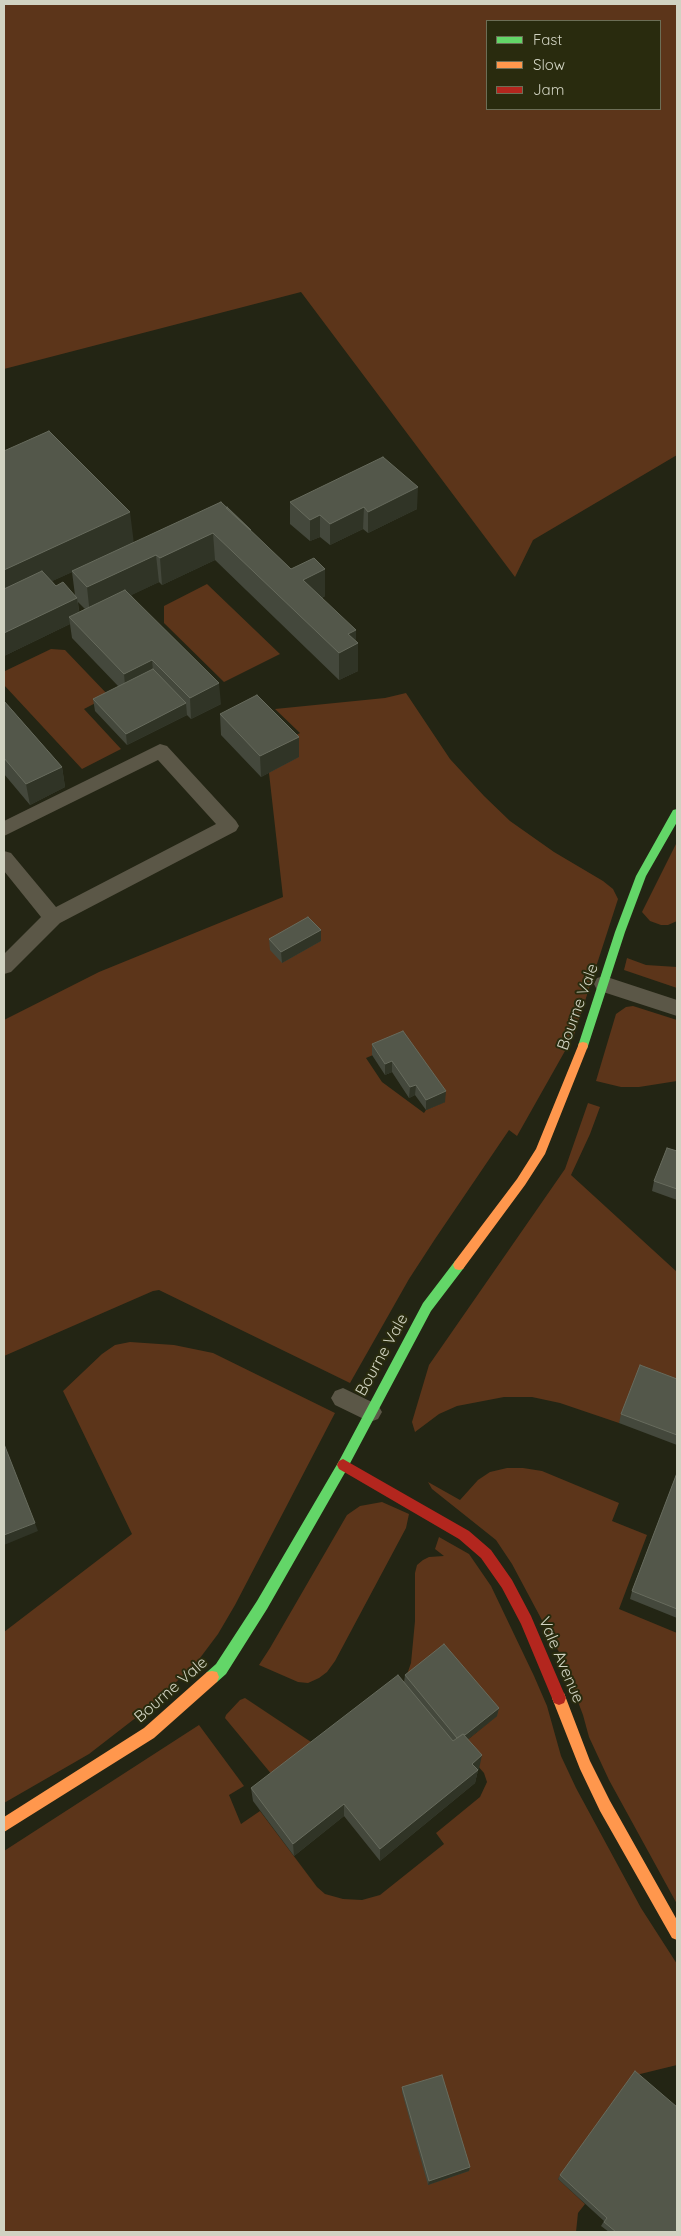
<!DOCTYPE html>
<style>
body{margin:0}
#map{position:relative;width:681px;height:2236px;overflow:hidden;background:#232514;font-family:Quicksand,sans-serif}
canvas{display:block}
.frame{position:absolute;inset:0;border:5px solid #d1d3c2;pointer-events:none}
.legend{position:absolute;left:486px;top:20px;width:175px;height:90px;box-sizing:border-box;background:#292b0e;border:1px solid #6c6e56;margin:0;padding:6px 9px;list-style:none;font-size:15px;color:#d1d3c2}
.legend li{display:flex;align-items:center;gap:10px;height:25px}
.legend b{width:25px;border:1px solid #6c6e56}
</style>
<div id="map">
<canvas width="681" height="2236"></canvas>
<div class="frame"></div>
<ul class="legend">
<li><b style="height:6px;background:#63d668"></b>Fast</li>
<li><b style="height:6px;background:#ff974d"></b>Slow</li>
<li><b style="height:6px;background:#b3261e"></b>Jam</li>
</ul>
</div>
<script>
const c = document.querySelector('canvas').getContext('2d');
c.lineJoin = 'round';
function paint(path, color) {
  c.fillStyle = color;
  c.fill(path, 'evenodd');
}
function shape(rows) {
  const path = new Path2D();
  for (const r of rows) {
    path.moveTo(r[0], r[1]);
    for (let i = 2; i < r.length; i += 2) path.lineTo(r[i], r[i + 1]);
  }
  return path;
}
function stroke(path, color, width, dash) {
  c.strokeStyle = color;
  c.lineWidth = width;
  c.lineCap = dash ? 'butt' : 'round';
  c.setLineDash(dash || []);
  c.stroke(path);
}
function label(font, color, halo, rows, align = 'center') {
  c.font = font + ' Quicksand,sans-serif';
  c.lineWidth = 4;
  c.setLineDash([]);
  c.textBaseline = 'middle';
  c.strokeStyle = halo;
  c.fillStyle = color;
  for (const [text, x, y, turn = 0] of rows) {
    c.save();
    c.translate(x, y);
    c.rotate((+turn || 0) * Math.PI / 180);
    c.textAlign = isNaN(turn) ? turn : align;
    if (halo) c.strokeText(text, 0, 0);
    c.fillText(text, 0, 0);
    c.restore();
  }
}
paint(shape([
 [4,4,677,4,677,455,533,540,515,577,301,292,4,369],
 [487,21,660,21,660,109,487,109],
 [207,584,280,654,224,682,164,623,164,606],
 [51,649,65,650,109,696,84,709,121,749,82,769,4,685,5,671],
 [406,693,450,759,484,796,510,821,554,852,603,881,613,889,618,899,574,1035,517,1136,509,1130,435,1239,409,1279,350,1383,159,1290,153,1291,4,1356,4,1020,99,972,283,897,269,773,284,742,300,733,275,709,385,698],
 [403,1042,445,1102,426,1110,424,1113,382,1082,366,1058],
 [677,842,677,921,668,925,661,925,650,921,642,912],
 [627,958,646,965,677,967,677,988,624,970],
 [633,1006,677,1020,677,1081,639,1087,621,1087,596,1081,616,1014,626,1007],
 [588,1103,600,1107,590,1134,571,1175,677,1272,677,1389,638,1374,619,1423,560,1403,532,1397,504,1397,457,1406,439,1414,415,1432,412,1422,429,1365,565,1169],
 [130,1342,174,1345,213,1353,335,1413,235,1605,218,1634,197,1662,151,1706,89,1754,4,1803,4,1632,132,1534,63,1391,102,1354,115,1345],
 [507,1468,523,1468,542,1471,619,1503,612,1521,647,1535,619,1609,677,1633,677,1904,609,1780,589,1737,583,1715,559,1652,512,1564,496,1540,432,1489,428,1482,460,1500,478,1480,490,1472],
 [382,1502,409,1514,406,1528,335,1661,327,1672,319,1678,308,1683,298,1682,259,1665,270,1648,347,1515,360,1506],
 [439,1537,469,1554,491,1586,534,1676,547,1706,561,1756,576,1788,641,1908,677,1964,677,2065,632,2076,558,2179,585,2204,578,2213,576,2232,4,2232,4,1851,199,1725,244,1786,229,1795,241,1824,260,1811,317,1887,325,1894,343,1899,362,1900,380,1895,444,1844,436,1833,480,1797,487,1782,484,1773,460,1746,497,1716,404,1683,411,1663,415,1621,415,1573,417,1565,423,1560,429,1557,444,1556,435,1549],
 [245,1698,311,1742,273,1776,225,1718,226,1715,240,1700]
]), '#5c351a');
paint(shape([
 [160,744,167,746,236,821,239,826,236,831,60,923,11,972,4,974,4,954,41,917,4,871,4,851,11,853,56,907,216,824,158,760,4,836,4,821,160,744],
 [604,976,677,1000,677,1016,597,990,594,984,597,978,604,976],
 [343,1388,378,1405,382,1412,378,1419,370,1422,335,1405,331,1398,335,1391,343,1388]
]), '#5b5747');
paint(shape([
 [677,809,677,822,646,876,625,932,588,1046,587,1049,583,1050,579,1049,578,1046,615,932,636,876,673,810,677,809],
 [459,1260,463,1261,465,1265,463,1269,431,1311,347,1469,267,1609,226,1674,217,1682,212,1683,207,1682,205,1677,207,1672,216,1664,257,1601,339,1461,423,1303,455,1261,459,1260]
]), '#63d668');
paint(shape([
 [583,1042,587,1043,588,1046,545,1154,525,1185,463,1269,459,1270,455,1269,453,1265,455,1261,517,1179,536,1149,578,1046,579,1043,583,1042],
 [212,1671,217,1672,219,1677,217,1682,154,1738,4,1832,4,1817,144,1728,207,1672,212,1671],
 [559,1691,564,1693,590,1761,610,1801,677,1920,677,1940,672,1938,600,1811,580,1769,552,1698,554,1693,559,1691]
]), '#ff974d');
paint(shape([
 [343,1459,469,1531,491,1550,512,1580,531,1616,566,1698,564,1703,559,1705,554,1703,521,1624,502,1588,481,1558,459,1539,339,1469,337,1465,339,1461,343,1459]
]), '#b3261e');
paint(shape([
 [4,451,134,543,221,502,251,530,251,531,291,569,325,596,322,598,358,643,358,671,339,680,215,560,162,585,159,582,131,595,221,704,191,719,187,715,127,745,95,711,93,699,119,687,72,638,70,624,4,656],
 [72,572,75,595,56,586,52,581],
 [78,602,85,609,79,612],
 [290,502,417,509,368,533,363,529,330,545,320,537,310,541,290,524],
 [4,701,62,767,65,787,30,805,4,774],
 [220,714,299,757,261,777,221,735],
 [321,930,321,941,282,963,270,950,269,939],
 [372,1044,445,1102,426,1110,415,1095,409,1098,392,1072,385,1075,372,1055],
 [677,1151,677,1200,652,1191,654,1181],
 [677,1379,677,1445,619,1423,621,1414],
 [677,1473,677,1618,630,1599,632,1591],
 [405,1675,499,1708,497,1716,468,1739,479,1769,478,1770,475,1783,380,1861,344,1816,294,1856,253,1801,251,1788,404,1682],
 [402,2087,470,2167,469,2171,428,2185,402,2092],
 [560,2175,677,2232,609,2232,601,2226,604,2221,558,2179]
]), '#44483c');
paint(shape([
 [418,487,417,509,368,533,368,512],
 [364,507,363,529,330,545,330,524],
 [130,512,134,544,4,603,4,570],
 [320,515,320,537,310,541,310,520],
 [213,533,215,560,162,585,160,558],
 [156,555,159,582,90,615,87,587],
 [325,569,325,596,303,607,303,580],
 [77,598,80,619,69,617,70,624,4,656,4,633],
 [356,630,356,644,358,643,358,671,339,680,339,653,348,634],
 [152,660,154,681,126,695,124,674],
 [219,683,221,704,191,719,190,698],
 [186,703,187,715,127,745,126,734],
 [299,737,299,757,261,777,260,756],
 [62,767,65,787,30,805,26,784],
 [321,930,321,941,282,963,281,952],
 [392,1061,392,1072,385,1075,385,1064],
 [416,1085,415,1095,409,1098,410,1087],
 [446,1091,445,1102,426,1110,426,1100],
 [35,1523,38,1531,4,1545,4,1535],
 [499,1708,497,1716,458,1747,459,1740],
 [482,1755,479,1769,478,1770,475,1783,380,1861,380,1849],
 [344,1804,344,1816,294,1856,293,1844],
 [470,2167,469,2171,428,2185,429,2181]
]), '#303426');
const building = shape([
 [49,431,130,512,4,570,4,451,49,431],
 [383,457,418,487,368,512,364,507,330,524,320,515,310,520,290,502,383,457],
 [221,502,291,569,314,558,325,569,303,580,356,630,348,634,358,643,339,653,213,533,160,558,156,555,87,587,72,571,221,502],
 [227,507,251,530,250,530,226,508,227,507],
 [42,571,56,586,63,582,77,598,4,633,4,589,42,571],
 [125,590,219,683,190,698,152,660,124,674,69,617,125,590],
 [153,669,186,703,126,734,93,699,153,669],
 [257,695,299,737,260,756,220,714,257,695],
 [4,701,62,767,26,784,4,758,4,701],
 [308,917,321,930,281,952,269,939,308,917],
 [403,1031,446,1091,426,1100,416,1085,410,1087,392,1061,385,1064,372,1044,403,1031],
 [667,1148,677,1151,677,1189,654,1181,667,1148],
 [640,1365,677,1379,677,1435,621,1414,640,1365],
 [4,1444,35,1523,4,1535,4,1444],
 [677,1473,677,1609,632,1591,677,1473],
 [444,1644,499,1708,465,1735,463,1734,457,1738,405,1675,444,1644],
 [398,1675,453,1741,463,1734,482,1755,472,1764,478,1770,380,1849,344,1804,293,1844,251,1788,398,1675],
 [635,2071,677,2107,677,2232,616,2232,604,2222,607,2218,560,2175,635,2071],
 [442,2075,470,2167,429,2181,402,2087,442,2075]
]);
paint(building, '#53574a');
stroke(building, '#676b5d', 1);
label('16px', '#d1d3c2', '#292b0e', [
 ["Bourne Vale",578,1007,-70],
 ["Bourne Vale",382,1355,-61],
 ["Vale Avenue",561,1660,67],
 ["Bourne Vale",171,1690,-41]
]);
</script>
